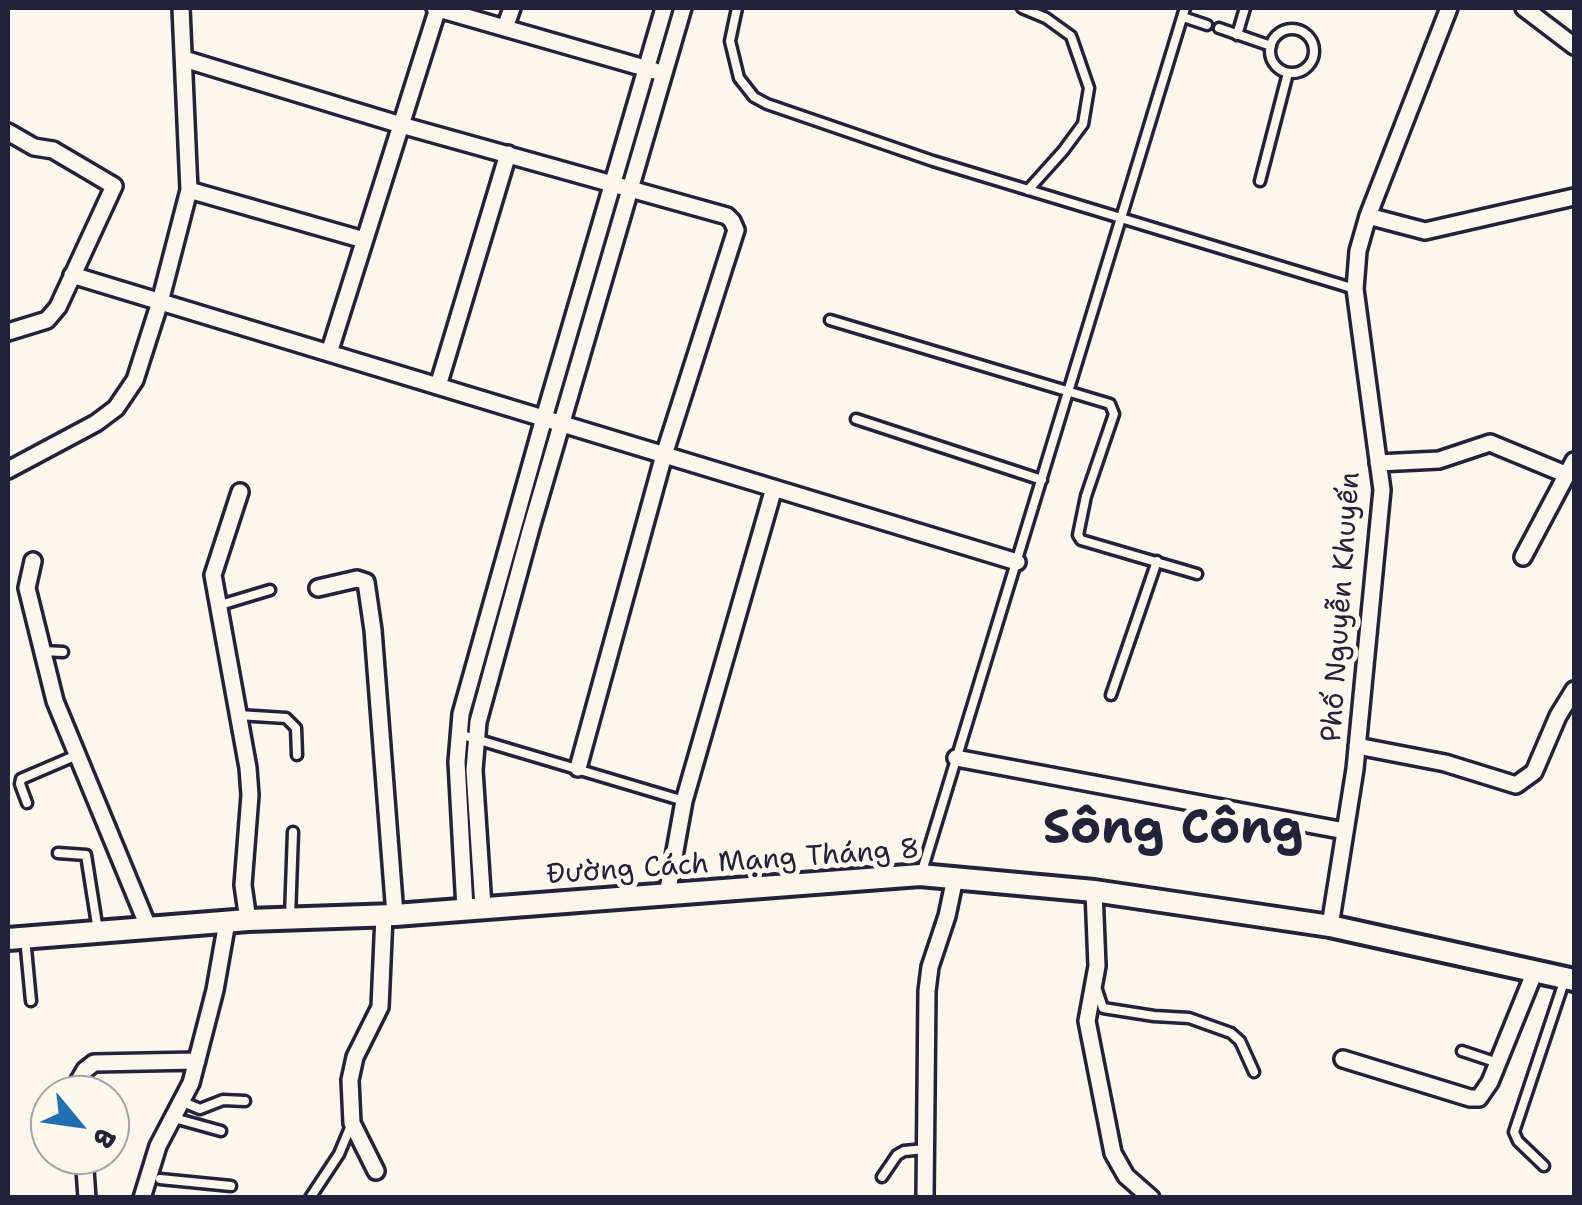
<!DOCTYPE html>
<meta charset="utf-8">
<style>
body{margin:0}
#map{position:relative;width:1582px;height:1205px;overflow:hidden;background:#fbf7ec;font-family:"Shantell Sans",sans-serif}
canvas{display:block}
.frame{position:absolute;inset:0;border:10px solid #22223b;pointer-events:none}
.north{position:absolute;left:30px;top:1075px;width:100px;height:100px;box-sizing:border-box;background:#fbf7ec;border:2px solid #a4a2a5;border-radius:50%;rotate:119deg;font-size:28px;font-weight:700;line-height:40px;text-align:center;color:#22223b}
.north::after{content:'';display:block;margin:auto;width:35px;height:45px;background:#1f6fb2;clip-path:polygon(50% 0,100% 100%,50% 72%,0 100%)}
</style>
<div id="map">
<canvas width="1582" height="1205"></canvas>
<div class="frame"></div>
<div class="north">B</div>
</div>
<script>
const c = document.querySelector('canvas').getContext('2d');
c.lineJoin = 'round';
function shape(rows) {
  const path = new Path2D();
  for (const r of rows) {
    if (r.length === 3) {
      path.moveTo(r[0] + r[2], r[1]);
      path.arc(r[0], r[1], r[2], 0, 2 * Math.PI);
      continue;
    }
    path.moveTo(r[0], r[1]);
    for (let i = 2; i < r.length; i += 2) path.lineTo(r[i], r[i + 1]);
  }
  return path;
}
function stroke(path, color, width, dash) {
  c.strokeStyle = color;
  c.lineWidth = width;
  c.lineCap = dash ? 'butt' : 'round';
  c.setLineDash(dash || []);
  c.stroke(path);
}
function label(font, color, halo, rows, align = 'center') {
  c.font = font + ' "Shantell Sans",sans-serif';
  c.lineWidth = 10;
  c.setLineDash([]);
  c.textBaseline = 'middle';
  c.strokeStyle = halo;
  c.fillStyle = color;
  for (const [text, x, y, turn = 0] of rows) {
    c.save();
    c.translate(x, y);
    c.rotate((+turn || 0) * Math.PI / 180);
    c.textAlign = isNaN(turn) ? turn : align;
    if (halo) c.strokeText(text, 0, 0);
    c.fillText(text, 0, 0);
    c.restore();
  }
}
const service = shape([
 [737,8,730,41,739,78,754,97,767,104,933,161,1355,289],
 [1022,8,1046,18,1071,36,1089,88,1083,124,1063,151,1028,190],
 [1183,17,1207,25],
 [1219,28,1271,46],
 [1292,51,22],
 [1237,35,1245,8],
 [1260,181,1288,73],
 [830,320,1110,404,1114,414,1086,496,1078,535,1081,540,1197,574],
 [856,419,1042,480],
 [217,606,270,590],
 [42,651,63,652],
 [1111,695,1157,561],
 [238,715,286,718,296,728,297,755],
 [459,734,684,801],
 [27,803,20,784,21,779,77,755],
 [58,853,86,855,98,931],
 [922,871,1185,8],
 [290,917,293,832],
 [25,938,31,1001],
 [1097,990,1103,1008,1154,1016,1189,1018,1231,1033,1240,1041,1254,1072],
 [1462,1051,1498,1063],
 [183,1102,200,1109,223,1100,245,1101],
 [174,1118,221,1131],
 [1544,1166,1518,1141,1514,1132,1564,982],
 [882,1177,897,1155,904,1151,925,1149],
 [160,1179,231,1186],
 [310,1198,339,1154,352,1123]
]);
const minor = shape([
 [435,8,655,71],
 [1524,8,1574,46],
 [505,28,512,8],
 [184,59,401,125,727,216,732,221,736,230,664,455,578,768],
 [189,190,364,240],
 [1368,216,1425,231,1574,197],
 [72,275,1017,562],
 [8,332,47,320,58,307,114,186,53,150,34,147,8,132],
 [329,353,438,8],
 [438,386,508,154],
 [1378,463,1439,460,1490,443,1565,474],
 [8,470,96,423,116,408,135,380,160,302,189,190,181,8],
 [240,492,213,575,248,768,250,795,243,885,248,920],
 [1523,557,1574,461],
 [33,561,27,588,55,701,149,929],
 [318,588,357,579,366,582,373,630,395,915],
 [1357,746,1445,763,1516,785,1534,772,1558,716,1574,690],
 [956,758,1345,831],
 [1094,891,1097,966,1087,1021,1113,1153,1126,1176,1151,1198],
 [667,895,684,801,774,488],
 [483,907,474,770,478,722,531,528,683,8],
 [465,909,457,762,461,714,544,418,664,8],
 [1330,926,1355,769,1382,490,1355,289,1358,251,1368,216,1449,8],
 [1343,1059,1470,1098,1479,1098,1490,1082,1535,971],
 [79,1095,78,1082,85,1070,94,1063,197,1061],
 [84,1155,87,1198],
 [376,1171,352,1123,350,1080,355,1057,380,1007,384,916],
 [142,1198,158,1146,191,1083,215,990,227,922],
 [925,1198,927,991,930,967,947,916,955,878]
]);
const tertiary = shape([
 [8,939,248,920,395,915,920,875,1094,891,1330,926,1574,980]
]);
stroke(service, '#22223b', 15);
stroke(minor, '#22223b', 22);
stroke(tertiary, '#22223b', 28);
stroke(service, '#fbf7ec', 8);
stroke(minor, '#fbf7ec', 15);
stroke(tertiary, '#fbf7ec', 20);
label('28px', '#22223b', '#fbf7ec', [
 ["Phố Nguyễn Khuyến",1342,607,-86],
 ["Đường Cách Mạng Tháng 8",733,863,-4]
]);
label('bold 48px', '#22223b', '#fbf7ec', [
 ["Sông Công",1173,830]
]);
</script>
